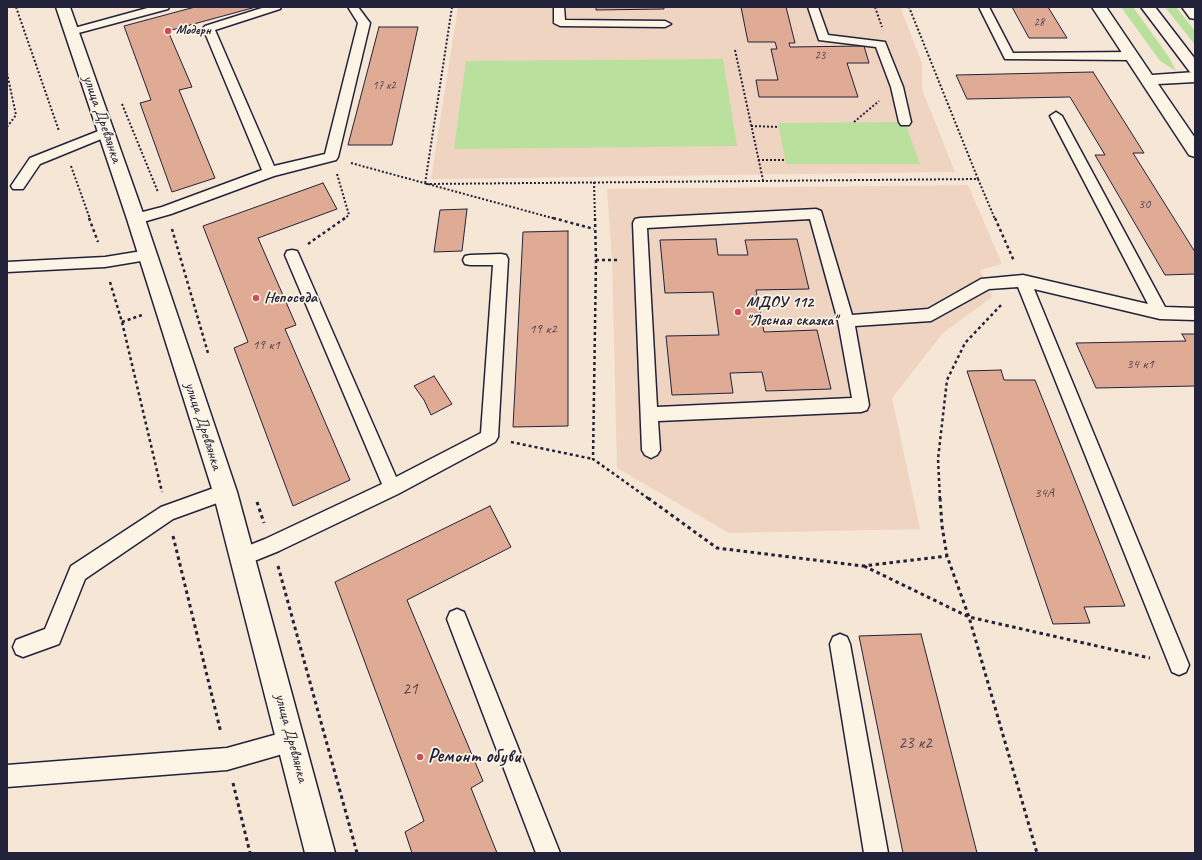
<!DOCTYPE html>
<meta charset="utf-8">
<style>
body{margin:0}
#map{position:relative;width:1202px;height:860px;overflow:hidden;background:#f6e6d5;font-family:Caveat,sans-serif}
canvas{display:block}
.frame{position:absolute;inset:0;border:8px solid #22223b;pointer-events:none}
</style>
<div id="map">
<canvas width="1202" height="860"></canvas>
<div class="frame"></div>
</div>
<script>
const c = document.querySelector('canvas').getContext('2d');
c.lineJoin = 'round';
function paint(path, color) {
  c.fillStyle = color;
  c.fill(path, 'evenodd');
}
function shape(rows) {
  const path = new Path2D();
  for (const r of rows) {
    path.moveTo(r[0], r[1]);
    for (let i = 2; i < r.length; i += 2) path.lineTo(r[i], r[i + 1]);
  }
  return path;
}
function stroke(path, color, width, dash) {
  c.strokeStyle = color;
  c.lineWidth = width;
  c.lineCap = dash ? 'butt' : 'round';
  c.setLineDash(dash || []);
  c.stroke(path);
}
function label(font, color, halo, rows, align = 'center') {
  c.font = font + ' Caveat,sans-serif';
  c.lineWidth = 3.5;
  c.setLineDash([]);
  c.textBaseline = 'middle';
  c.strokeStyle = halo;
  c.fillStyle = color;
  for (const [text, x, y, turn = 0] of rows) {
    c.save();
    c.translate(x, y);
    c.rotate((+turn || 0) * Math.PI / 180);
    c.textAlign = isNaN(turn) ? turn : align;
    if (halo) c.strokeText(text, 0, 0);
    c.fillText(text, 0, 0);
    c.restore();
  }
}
paint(shape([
 [458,7,900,7,922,63,922,89,955,172,431,179],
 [968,185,1002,264,980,270,992,297,943,333,892,398,920,529,729,533,617,468,612,260,607,189]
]), '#efd4c2');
paint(shape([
 [1121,7,1133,7,1169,57,1176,71,1160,61],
 [1165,7,1176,7,1195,31,1195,45],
 [723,59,737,146,454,149,466,61],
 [905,122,920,164,786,164,778,123]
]), '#b9e19d');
const building = shape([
 [195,7,256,7,168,31,192,87,179,90,215,178,172,192,140,103,151,100,124,26,195,7],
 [596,7,664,7,664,9,596,10,596,7],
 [741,7,786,7,795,43,789,43,790,47,864,46,869,63,847,63,858,97,759,97,756,80,778,80,771,49,777,49,775,42,748,42,741,7],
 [1012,7,1048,7,1067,38,1029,38,1012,7],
 [379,27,418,27,392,145,348,145,379,27],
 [1093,72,1144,153,1133,153,1195,252,1195,274,1165,275,1095,155,1105,155,1070,97,967,99,956,75,1093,72],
 [323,183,337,209,258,238,296,325,285,329,350,480,293,506,234,348,248,342,203,226,323,183],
 [467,209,462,251,434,252,440,210,467,209],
 [568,231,568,426,513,427,523,232,568,231],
 [716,239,718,255,748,255,745,240,797,239,809,289,756,290,764,332,817,330,831,389,766,391,762,372,730,373,733,393,672,395,666,336,719,335,713,292,665,293,660,240,716,239],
 [1182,334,1195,334,1195,386,1096,388,1076,343,1186,341,1182,334],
 [1001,370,1004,380,1035,380,1125,606,1084,607,1090,623,1053,624,967,371,1001,370],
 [434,376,452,404,431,415,424,400,414,386,434,376],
 [490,506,511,547,407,600,483,781,471,788,497,853,412,853,405,832,424,821,335,582,490,506],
 [921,634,977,853,903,853,859,636,921,634]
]);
paint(building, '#e0ab94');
stroke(building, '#22223b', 1);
const service = shape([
 [151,7,169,7,168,9,71,35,65,32,67,30,151,7],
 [265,7,281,7,280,9,215,30,274,166,325,154,358,23,348,7,358,7,370,23,338,157,336,160,274,176,171,214,136,224,131,223,129,219,131,215,162,207,262,170,203,28,205,26,265,7],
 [554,7,564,7,565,20,665,21,671,24,665,27,560,26,554,23,554,7],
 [808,7,818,7,828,35,885,42,903,87,911,122,909,125,901,125,899,122,891,87,876,47,819,40,808,7],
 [979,7,989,7,1013,53,1132,52,1138,56,1132,60,1005,59,979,7],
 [1056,112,1062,116,1165,307,1195,308,1195,320,1160,319,1034,289,1189,665,1186,672,1179,675,1172,672,1018,287,989,289,931,321,855,326,869,405,867,410,861,412,658,421,660,450,657,455,651,458,645,455,642,450,633,223,635,219,640,218,816,209,821,211,852,315,928,309,981,279,1023,275,1148,304,1050,116,1056,112],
 [810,219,838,321,852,398,657,407,647,228,810,219],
 [106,128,111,129,112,132,111,135,40,164,23,189,13,189,11,186,30,158,106,128],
 [148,250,153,251,155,255,153,259,105,267,7,272,7,262,105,257,148,250],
 [292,250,297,251,299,255,396,477,481,433,493,265,470,265,465,264,463,260,465,256,470,255,501,254,506,255,508,259,498,437,495,442,398,494,279,551,242,566,235,563,233,557,235,551,265,539,382,484,285,255,287,251,292,250],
 [225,484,231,486,234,492,231,498,173,519,85,579,59,644,23,657,16,654,13,647,16,640,45,629,71,566,161,507,225,484],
 [457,609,464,612,560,853,536,853,447,619,450,612,457,609],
 [840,634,847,637,850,644,888,853,864,853,830,644,833,637,840,634],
 [292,730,300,733,303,741,300,749,227,770,7,787,7,765,227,748,292,730]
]);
const minor = shape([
 [56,7,70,7,145,219,237,492,335,853,305,853,213,492,127,219,56,7],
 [1092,7,1106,7,1152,75,1195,72,1195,82,1158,84,1195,138,1195,157,1189,155,1092,7]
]);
const tertiary = shape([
 [1141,7,1155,7,1195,59,1195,74,1190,72,1141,7],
 [1182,7,1195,7,1195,19,1190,18,1182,7]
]);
stroke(service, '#22223b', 3);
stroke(minor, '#22223b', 3);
stroke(tertiary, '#22223b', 3);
stroke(shape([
 [16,7,59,131],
 [452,7,425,184,978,179,909,7],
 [875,7,882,27],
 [735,50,763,180],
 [7,73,16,115,7,127],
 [122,104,158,192],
 [854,122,879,101],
 [751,126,779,127],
 [758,160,785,160],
 [351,163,556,219],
 [71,166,90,219],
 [337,174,349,215,344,219],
 [978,179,995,219],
 [594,182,595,219]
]), '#22223b', 2, [2, 2]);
stroke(shape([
 [89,218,98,242],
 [553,218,594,229],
 [595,218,596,260,593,459,649,499],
 [995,218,1014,261],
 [172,229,208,353],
 [308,244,345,218],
 [596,260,620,260],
 [110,282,122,322,162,492],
 [122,322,142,315],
 [511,442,593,459],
 [940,499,938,459,947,380,965,343,1002,304]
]), '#22223b', 2.5, [3, 3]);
stroke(shape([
 [648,498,717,548,863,566,947,556],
 [940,498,942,526,947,556,969,617,1037,853],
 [257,502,264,523],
 [173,536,221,733],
 [278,566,357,853],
 [864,566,969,617,1150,658],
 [233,783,250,853]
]), '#22223b', 3, [3.5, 3.5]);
paint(service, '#fcf5e5');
paint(minor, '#fcf5e5');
paint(tertiary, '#fcf5e5');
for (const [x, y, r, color] of [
 [168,31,4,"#d1495b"],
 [256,298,4,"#d1495b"],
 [738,312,4,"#d1495b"],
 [420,757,4,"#d1495b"]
]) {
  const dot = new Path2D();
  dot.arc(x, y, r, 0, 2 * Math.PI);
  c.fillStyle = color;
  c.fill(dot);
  stroke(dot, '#fcf5e5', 1.5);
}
label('12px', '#524451', null, [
 ["28",1039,23],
 ["23",820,56],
 ["17 к2",384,86]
]);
label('bold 13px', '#22223b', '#fcf5e5', [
 ["Модерн",176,31]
], 'left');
label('14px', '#524451', null, [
 ["30",1144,204],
 ["19 к2",543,329],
 ["19 к1",266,345],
 ["34 к1",1140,364],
 ["34А",1044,493]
]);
label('16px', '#22223b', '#fcf5e5', [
 ["улица Древлянка",102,119,71],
 ["улица Древлянка",203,426,72],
 ["улица Древлянка",291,738,75]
]);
label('bold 16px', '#22223b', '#fcf5e5', [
 ["Непоседа",264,298],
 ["МДОУ 112",746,303],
 ["\"Лесная сказка\"",746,321]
], 'left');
label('17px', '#524451', null, [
 ["21",410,690],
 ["23 к2",915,744]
]);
label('bold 19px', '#22223b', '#fcf5e5', [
 ["Ремонт обуви",428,757]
], 'left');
</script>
